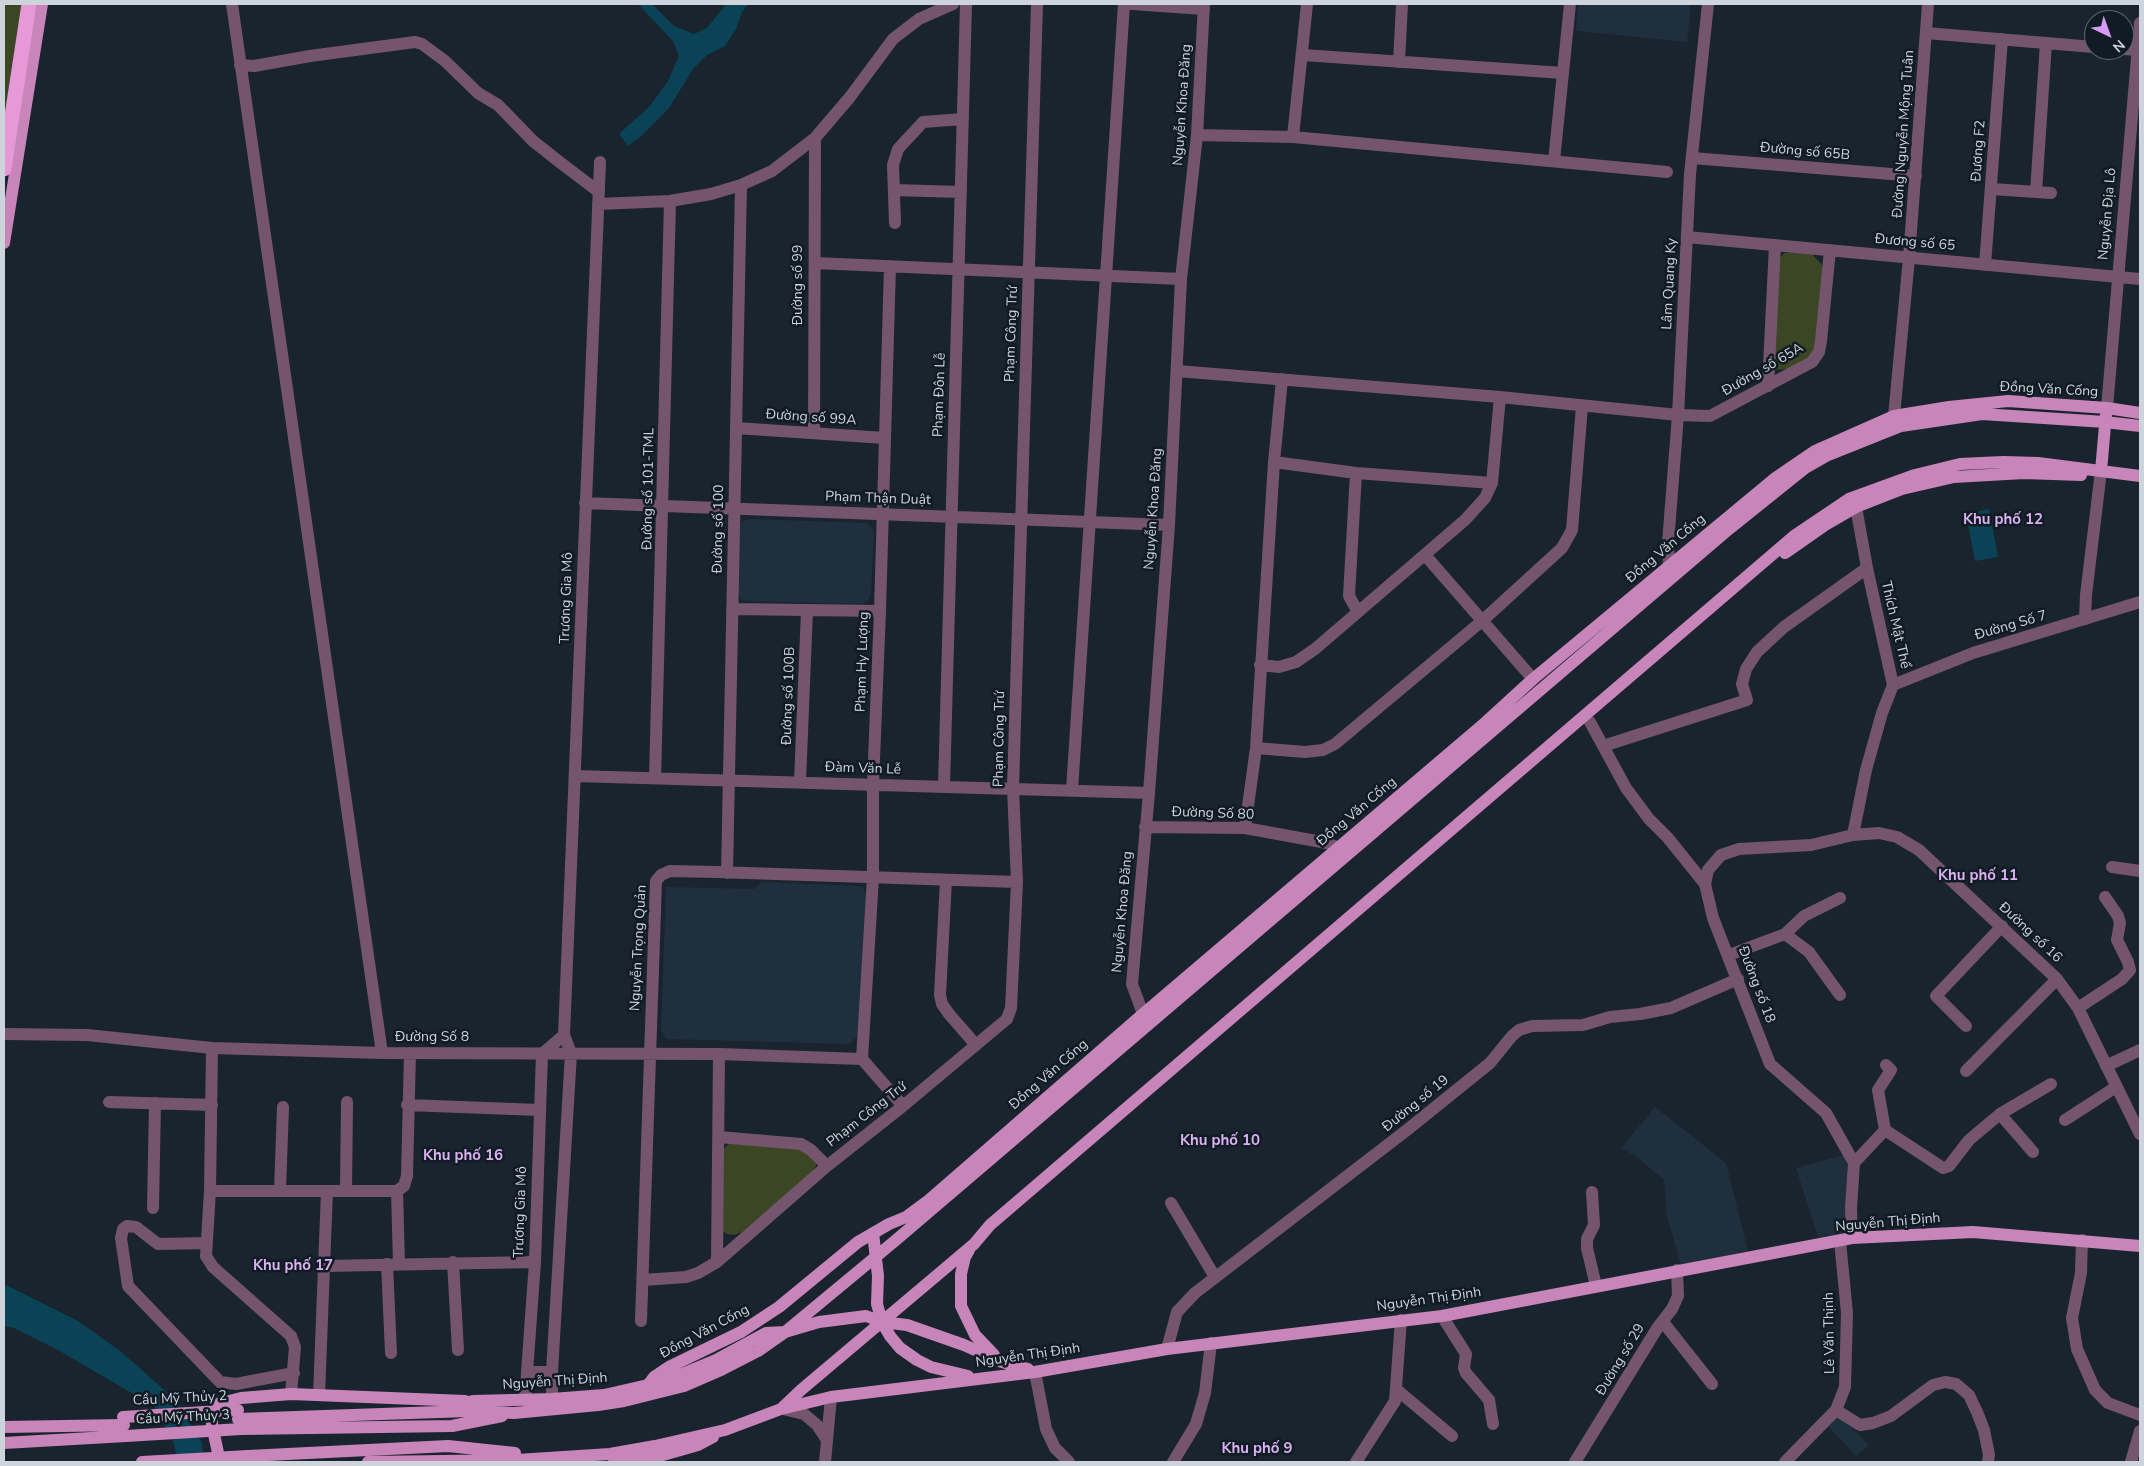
<!DOCTYPE html>
<meta charset="utf-8">
<style>
body{margin:0}
#map{position:relative;width:2144px;height:1466px;overflow:hidden;background:#1a242e;font-family:"Nunito Sans",sans-serif}
canvas{display:block}
.frame{position:absolute;inset:0;border:5px solid #cdd4db;pointer-events:none}
.north{position:absolute;left:2084px;top:10px;width:50px;height:50px;box-sizing:border-box;background:#111b24;border:1px solid #5c656d;border-radius:50%;rotate:138deg;font-size:14px;font-weight:700;line-height:20px;text-align:center;color:#cdd4db}
.north::after{content:'';display:block;margin:auto;width:18px;height:22px;background:#d99af7;clip-path:polygon(50% 0,100% 100%,50% 72%,0 100%)}
</style>
<div id="map">
<canvas width="2144" height="1466"></canvas>
<div class="frame"></div>
<div class="north">N</div>
</div>
<script>
const c = document.querySelector('canvas').getContext('2d');
c.lineJoin = 'round';
function paint(path, color) {
  c.fillStyle = color;
  c.fill(path, 'evenodd');
}
function shape(rows) {
  const path = new Path2D();
  for (const r of rows) {
    path.moveTo(r[0], r[1]);
    for (let i = 2; i < r.length; i += 2) path.lineTo(r[i], r[i + 1]);
  }
  return path;
}
function stroke(path, color, width, dash) {
  c.strokeStyle = color;
  c.lineWidth = width;
  c.lineCap = dash ? 'butt' : 'round';
  c.setLineDash(dash || []);
  c.stroke(path);
}
function label(font, color, halo, rows, align = 'center') {
  c.font = font + ' "Nunito Sans",sans-serif';
  c.lineWidth = 5;
  c.setLineDash([]);
  c.textBaseline = 'middle';
  c.strokeStyle = halo;
  c.fillStyle = color;
  for (const [text, x, y, turn = 0] of rows) {
    c.save();
    c.translate(x, y);
    c.rotate((+turn || 0) * Math.PI / 180);
    c.textAlign = isNaN(turn) ? turn : align;
    if (halo) c.strokeText(text, 0, 0);
    c.fillText(text, 0, 0);
    c.restore();
  }
}
paint(shape([
 [1578,4,1691,4,1687,42,1576,31],
 [749,519,868,523,873,529,874,534,871,595,868,600,862,604,747,601,741,599,738,594,740,525,744,521],
 [762,882,861,886,868,895,858,1036,849,1044,667,1039,661,1031,666,887,754,889],
 [1655,1107,1726,1163,1748,1251,1681,1265,1667,1217,1664,1180,1637,1157,1621,1148],
 [1844,1155,1849,1176,1847,1233,1818,1237,1796,1168],
 [1837,1413,1869,1445,1856,1456,1826,1424]
]), '#1f2f3d');
paint(shape([
 [4,4,25,4,4,134],
 [1784,253,1811,253,1823,266,1815,353,1789,369,1772,370,1778,260],
 [732,1140,800,1143,816,1162,816,1166,812,1173,742,1232,734,1235,727,1234,722,1231,724,1149]
]), '#3b4624');
paint(shape([
 [638,4,652,4,674,26,694,34,707,28,726,4,748,4,742,12,736,29,725,46,707,55,693,69,669,108,640,137,628,146,619,134,649,107,668,81,679,56,673,41],
 [1989,509,1998,557,1975,561,1966,514],
 [4,1284,78,1321,120,1351,177,1401,202,1443,204,1462,178,1462,173,1441,154,1406,58,1350,14,1328,4,1326]
]), '#0b4356');
stroke(shape([
 [232,4,382,1053],
 [1132,4,1204,9],
 [1926,33,2094,47],
 [2124,49,2138,50],
 [1303,55,1563,73],
 [1399,62,1402,4],
 [240,65,254,66,310,56,415,42,422,44,445,61,478,93,498,105,533,141,557,160,599,192],
 [1197,135,1293,137,1667,172],
 [1293,137,1307,4],
 [1692,158,1916,176],
 [1554,161,1570,4],
 [1992,189,2051,193],
 [894,190,961,192],
 [2036,192,2046,43],
 [598,204,670,201,711,194,741,185,772,171,815,138,850,97,893,39,919,19,953,4],
 [895,223,893,165,898,149,923,122,963,119],
 [1687,237,2140,279],
 [815,263,1181,279],
 [1985,265,2002,39],
 [1177,371,1500,397,1678,415,1710,416,1812,362,1819,352,1821,341,1830,250],
 [1768,386,1775,245],
 [2107,408,2140,23],
 [1894,416,1909,258,1928,4],
 [736,428,885,438],
 [814,433,815,138],
 [1274,462,1356,473,1492,483],
 [1356,473,1349,596,1358,612],
 [585,503,1169,525],
 [1425,555,1533,679],
 [1669,567,1668,543,1678,415,1690,174,1708,4],
 [732,609,880,611],
 [2085,619,2086,595,2101,471],
 [1260,665,1279,667,1296,662,1315,649,1465,520,1485,498,1492,483,1500,397],
 [1893,685,1973,653,2140,602],
 [1590,722,1626,788,1649,819,1668,838,1705,884,1713,918,1770,1064,1826,1113,1854,1163,1851,1208,1852,1238],
 [1603,746,1747,700,1742,684,1746,669,1757,652,1784,627,1867,568],
 [1256,748,1305,752,1323,750,1335,744,1482,621,1562,548,1572,530,1582,406],
 [575,776,1149,793],
 [655,778,670,201],
 [800,782,807,610],
 [944,786,966,4],
 [1072,790,1124,4],
 [1145,827,1245,828,1327,843,1339,848],
 [1245,828,1256,748,1274,462,1282,379],
 [1853,835,1866,770,1882,713,1893,685,1867,568,1856,507],
 [2112,867,2140,871],
 [727,873,741,185],
 [946,880,940,995,942,1004,949,1014,976,1045],
 [1705,884,1708,870,1721,855,1739,849,1811,845,1853,835,1879,833,1897,837,1919,850,2057,979,2078,1008,2140,1134],
 [1785,934,1804,916,1840,898],
 [1729,955,1785,934,1809,952,1840,995],
 [2078,1008,2122,979,2130,970,2128,962,2117,940,2120,923,2118,916,2105,897],
 [1143,1014,1132,984,1149,793,1169,525,1181,279,1197,135,1204,4],
 [1966,1026,1936,996,2002,926],
 [4,1034,87,1035,212,1048,382,1053,719,1054,862,1059],
 [212,1048,210,1191,206,1256,213,1267,291,1336,295,1347,291,1394],
 [862,1059,873,877,873,784,880,611,890,266],
 [862,1059,903,1106],
 [2106,1066,2140,1050],
 [1966,1071,2057,979],
 [109,1102,212,1105],
 [407,1105,539,1110],
 [2000,1114,2051,1084],
 [2065,1120,2116,1087],
 [1885,1130,1943,1168,1949,1166,1969,1140,2000,1114,2033,1152],
 [719,1137,801,1144,811,1150,827,1166],
 [1854,1163,1885,1130,1878,1090,1891,1070,1886,1065],
 [210,1191,397,1191,404,1186,407,1176,410,1053],
 [280,1191,283,1107],
 [346,1191,347,1102],
 [397,1191,399,1264],
 [1592,1192,1594,1225,1587,1239,1587,1248,1596,1286],
 [1171,1203,1215,1277],
 [153,1208,155,1103],
 [2082,1240,2081,1273,2072,1318,2077,1349,2095,1390,2108,1403,2140,1415],
 [206,1243,158,1244,136,1227,127,1226,123,1229,121,1238,128,1286,220,1382,236,1384,294,1373],
 [453,1262,458,1350],
 [717,1262,719,1054],
 [387,1264,391,1353],
 [324,1266,535,1262],
 [643,1280,686,1277,698,1273,717,1262,827,1166,903,1106,1007,1019,1011,1008,1017,882,1013,788,1037,4],
 [1442,1316,1466,1354,1464,1368,1466,1373,1489,1400,1493,1424],
 [641,1321,656,881,661,875,670,871,716,872,1017,882],
 [1663,1322,1712,1384],
 [1167,1349,1177,1312,1195,1293,1407,1130,1490,1063,1512,1036,1519,1030,1532,1026,1583,1025,1610,1017,1640,1014,1671,1008,1738,979],
 [527,1372,552,1372],
 [1035,1372,1046,1429,1055,1448,1069,1462],
 [1396,1389,1452,1436],
 [319,1395,327,1191],
 [552,1399,552,1372,571,1053,564,1035,600,162],
 [525,1400,535,1262,542,1054,564,1035],
 [783,1409,804,1414,817,1425,827,1440],
 [1836,1410,1860,1425,1873,1423,1891,1416,1933,1385,1945,1382,1956,1384,1969,1395,1977,1412,1984,1430,1989,1455,1988,1462],
 [825,1462,831,1397],
 [1173,1462,1196,1424,1205,1393,1211,1343],
 [1356,1462,1395,1401,1401,1320],
 [1575,1462,1658,1327,1672,1309,1678,1296,1677,1270],
 [1785,1462,1836,1410,1845,1387,1847,1313,1840,1241],
 [2131,1462,2140,1431]
]), '#75556e', 12);
stroke(shape([
 [4,243,42,4],
 [2101,471,2106,414],
 [1785,553,1825,525,1856,507,1902,489,1954,477,2024,473,2081,475],
 [873,1233,878,1276,877,1304,882,1322,890,1336,900,1348,917,1360,931,1367,968,1376],
 [969,1250,965,1257,961,1274,961,1306,975,1335,994,1355],
 [648,1385,654,1377,669,1367,741,1332,779,1307,858,1242,889,1224,906,1217,929,1200,1143,1014,1486,722,1533,679,1774,479,1815,451,1894,416,1949,407,2008,401,2107,408,2140,413],
 [455,1407,473,1401,552,1399,604,1395,648,1385,680,1375,716,1360,766,1333,785,1332,819,1322,866,1316,882,1322,907,1325,964,1345,1002,1362,1028,1369],
 [781,1409,801,1390,974,1244,990,1225,1794,536,1849,499,1915,475,1960,464,2003,462,2038,463,2140,476],
 [238,1419,468,1411,514,1413,598,1405,624,1401,684,1386,721,1370,758,1351,785,1332,896,1240,1729,529,1805,468,1826,456,1901,426,1982,414,2105,422,2140,426],
 [4,1427,124,1425],
 [241,1429,452,1426,502,1416],
 [4,1443,126,1436],
 [248,1456,448,1446,515,1453],
 [220,1462,212,1425,212,1413,217,1404,241,1398,291,1394,465,1401],
 [368,1462,517,1460,610,1454,655,1446,725,1430,781,1409,831,1397,1035,1372,1167,1349,1442,1316,1852,1238,1973,1232,2140,1246],
 [614,1462,663,1455,698,1445,713,1437]
]), '#c785b9', 12);
stroke(shape([
 [4,169,29,4]
]), '#e798d7', 15);
stroke(shape([
 [123,1417,238,1410],
 [126,1436,241,1429],
 [142,1462,248,1456]
]), '#c785b9', 12);
label('14px', '#cdd4db', '#111b24', [
 ["Nguyễn Khoa Đăng",1183,105,-86],
 ["Đường Nguyễn Mộng Tuân",1904,134,-86],
 ["Đương F2",1979,151,-86],
 ["Đường số 65B",1805,152,5],
 ["Nguyễn Địa Lô",2108,214,-85],
 ["Đương số 65",1915,243,5],
 ["Lâm Quang Ky",1670,284,-87],
 ["Đường số 99",799,285,-90],
 ["Phạm Công Trứ",1012,334,-88],
 ["Đường số 65A",1763,370,-30],
 ["Đồng Văn Cống",2049,390,3],
 ["Phạm Đôn Lễ",940,395,-88],
 ["Đường số 99A",811,418,4],
 ["Đường số 101-TML",649,489,-89],
 ["Phạm Thận Duật",878,499,2],
 ["Nguyễn Khoa Đăng",1154,509,-86],
 ["Đường số 100",719,529,-89],
 ["Đồng Văn Cống",1666,549,-40],
 ["Trương Gia Mô",567,598,-88],
 ["Thích Mật Thể",1895,625,77],
 ["Đường Số 7",2011,626,-16],
 ["Phạm Hy Lượng",863,662,-88],
 ["Đường số 100B",789,696,-88],
 ["Phạm Công Trứ",1000,739,-89],
 ["Đàm Văn Lễ",863,769,2],
 ["Đồng Văn Cống",1357,812,-40],
 ["Đường Số 80",1213,814,2],
 ["Nguyễn Khoa Đăng",1123,912,-85],
 ["Đường số 16",2030,933,43],
 ["Nguyễn Trọng Quản",639,948,-87],
 ["Đường số 18",1756,985,69],
 ["Đường Số 8",432,1038],
 ["Đồng Văn Cống",1049,1075,-41],
 ["Đường số 19",1416,1104,-39],
 ["Phạm Công Trứ",867,1115,-38],
 ["Trương Gia Mô",521,1212,-88],
 ["Nguyễn Thị Định",1888,1223,-5],
 ["Nguyễn Thị Định",1429,1300,-8],
 ["Đồng Văn Cống",705,1332,-28],
 ["Lê Văn Thịnh",1830,1333,-91],
 ["Nguyễn Thị Định",1028,1356,-8],
 ["Đường số 29",1621,1360,-59],
 ["Nguyễn Thị Định",555,1382,-4],
 ["Cầu Mỹ Thủy 2",180,1399,-3],
 ["Cầu Mỹ Thủy 3",183,1418,-3]
]);
label('bold 15px', '#dcb1f1', '#111b24', [
 ["Khu phố 12",2003,520],
 ["Khu phố 11",1978,876],
 ["Khu phố 10",1220,1141],
 ["Khu phố 16",463,1156],
 ["Khu phố 17",293,1266],
 ["Khu phố 9",1257,1449]
]);
</script>
